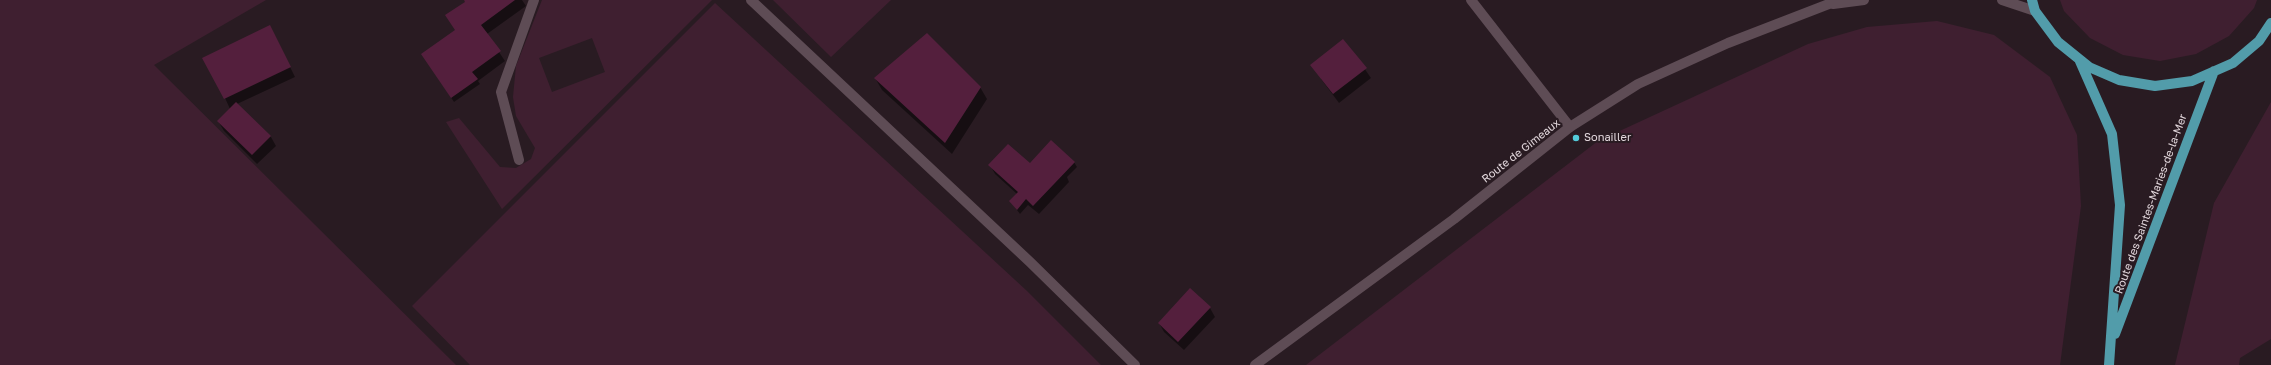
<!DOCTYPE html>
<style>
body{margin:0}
canvas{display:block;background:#291b22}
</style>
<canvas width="2271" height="365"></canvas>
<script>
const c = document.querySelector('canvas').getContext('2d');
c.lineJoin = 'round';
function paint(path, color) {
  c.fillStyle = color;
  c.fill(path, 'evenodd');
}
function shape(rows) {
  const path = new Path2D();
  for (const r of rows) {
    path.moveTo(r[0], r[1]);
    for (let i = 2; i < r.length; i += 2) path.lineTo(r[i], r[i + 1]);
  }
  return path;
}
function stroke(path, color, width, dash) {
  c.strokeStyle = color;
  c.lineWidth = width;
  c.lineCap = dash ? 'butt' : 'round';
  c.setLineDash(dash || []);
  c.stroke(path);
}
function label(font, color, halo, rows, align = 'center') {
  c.font = font + ' "Golos Text",sans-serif';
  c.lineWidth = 4;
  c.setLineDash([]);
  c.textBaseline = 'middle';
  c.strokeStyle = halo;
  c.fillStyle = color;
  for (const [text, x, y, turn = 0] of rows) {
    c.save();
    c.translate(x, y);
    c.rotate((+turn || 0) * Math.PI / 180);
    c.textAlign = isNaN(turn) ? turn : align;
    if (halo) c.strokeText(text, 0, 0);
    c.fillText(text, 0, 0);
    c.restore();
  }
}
paint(shape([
 [0,0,266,0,154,65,456,365,0,365],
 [542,0,712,0,502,209,446,122,459,118,500,167,516,168,531,159,535,148,516,116,513,97,516,66],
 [592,38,605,72,552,92,539,58],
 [773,0,891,0,831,57],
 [2060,0,2257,0,2254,8,2229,36,2196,54,2160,61,2123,55,2090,38,2064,11],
 [715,3,1027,291,1101,365,470,365,412,306],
 [1937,21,1994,35,2050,77,2077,135,2081,206,2060,365,1306,365,1598,141,1808,44,1867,27],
 [2271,102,2271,339,2240,358,2239,365,2175,365,2214,203]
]), '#3f1f30');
paint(shape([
 [464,0,522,0,526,6,487,34,505,61,478,81,480,84,454,102,428,63,456,31,466,2],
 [275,36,295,77,237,104,271,137,276,146,257,164,224,131,218,121,230,109,225,98],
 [1351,49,1371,78,1339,103,1321,79],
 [875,78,980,87,987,99,952,154,882,90],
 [1074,162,1077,167,1067,177,1069,182,1039,214,1028,205,1020,214,1010,201,1017,194,995,174,990,165],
 [1210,308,1215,317,1184,350,1164,332,1159,323]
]), '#0007');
paint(shape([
 [464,0,515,0,481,25,501,51,472,72,478,79,451,98,421,54,455,30,445,15,465,2],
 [270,25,291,67,224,99,202,58],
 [927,33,981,87,945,143,874,78],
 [1343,39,1367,68,1333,94,1310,65],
 [236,102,271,136,252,155,217,121],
 [1051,140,1075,162,1033,206,1026,199,1017,210,1009,201,1018,192,988,165,1008,144,1030,163],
 [1190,288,1211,307,1178,342,1158,323]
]), '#541f3d');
stroke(shape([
 [751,0,1030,262,1135,365],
 [519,160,501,92,534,0]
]), '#5e4c55', 10);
stroke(shape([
 [1471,0,1570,127]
]), '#5e4c55', 10);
stroke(shape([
 [2002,0,2035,11],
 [1833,4,1864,0],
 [1255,365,1454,219,1570,127,1638,84,1728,43,1839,0]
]), '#5e4c55', 10);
stroke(shape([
 [2032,0,2035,11,2058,42,2089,67,2119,80,2155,86,2192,81,2233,63,2259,41,2271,23],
 [2079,59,2112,134,2120,205,2109,365],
 [2115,334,2214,71]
]), '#529caa', 10);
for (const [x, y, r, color] of [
 [1576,138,4,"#53cbda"]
]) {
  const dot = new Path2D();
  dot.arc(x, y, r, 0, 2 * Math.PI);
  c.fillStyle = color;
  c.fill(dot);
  stroke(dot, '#291b22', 1.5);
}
label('11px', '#e2d7dc', '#291b22', [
 ["Sonailler",1584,138]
], 'left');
label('11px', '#e2d7dc', '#291b22', [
 ["Route de Gimeaux",1521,151,-38],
 ["Route des Saintes-Maries-de-la-Mer",2151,204,-70]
]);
</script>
